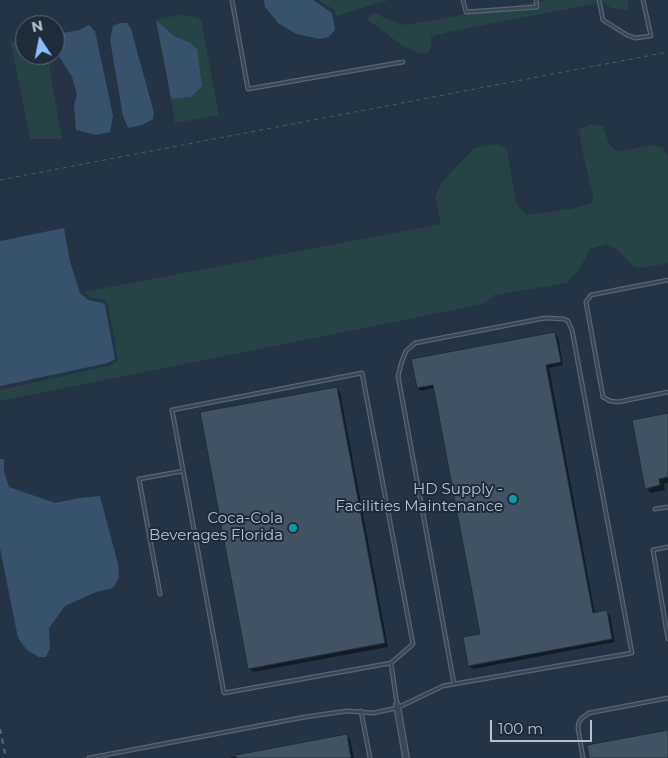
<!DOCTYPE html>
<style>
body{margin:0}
#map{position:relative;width:668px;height:758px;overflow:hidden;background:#253444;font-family:Montserrat,sans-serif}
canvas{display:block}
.north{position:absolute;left:15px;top:15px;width:50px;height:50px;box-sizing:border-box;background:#1e2b39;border:1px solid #5b6774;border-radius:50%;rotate:349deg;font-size:14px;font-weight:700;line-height:20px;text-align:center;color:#b7c1cd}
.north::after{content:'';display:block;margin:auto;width:18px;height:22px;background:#8bbeff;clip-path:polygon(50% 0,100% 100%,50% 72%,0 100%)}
.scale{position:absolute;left:490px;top:720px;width:102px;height:22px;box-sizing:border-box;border:2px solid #b7c1cd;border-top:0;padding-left:6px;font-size:15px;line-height:18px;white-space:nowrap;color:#b7c1cd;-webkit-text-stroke:4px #1e2b39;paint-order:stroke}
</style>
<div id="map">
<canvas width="668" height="758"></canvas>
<div class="north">N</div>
<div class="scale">100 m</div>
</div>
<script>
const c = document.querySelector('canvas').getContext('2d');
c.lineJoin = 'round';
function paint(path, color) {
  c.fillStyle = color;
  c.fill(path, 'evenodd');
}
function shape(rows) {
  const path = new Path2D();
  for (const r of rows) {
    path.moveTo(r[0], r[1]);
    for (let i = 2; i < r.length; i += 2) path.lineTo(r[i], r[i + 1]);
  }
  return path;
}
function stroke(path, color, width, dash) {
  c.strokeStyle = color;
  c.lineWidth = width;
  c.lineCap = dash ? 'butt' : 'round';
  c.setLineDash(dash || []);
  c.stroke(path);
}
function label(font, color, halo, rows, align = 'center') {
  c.font = font + ' Montserrat,sans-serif';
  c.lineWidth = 4;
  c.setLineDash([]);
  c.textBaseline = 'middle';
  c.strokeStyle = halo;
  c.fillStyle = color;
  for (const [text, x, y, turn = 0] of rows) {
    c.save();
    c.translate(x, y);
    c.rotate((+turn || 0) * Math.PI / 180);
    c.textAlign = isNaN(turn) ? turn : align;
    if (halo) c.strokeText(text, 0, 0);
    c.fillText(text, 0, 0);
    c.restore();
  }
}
paint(shape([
 [319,0,389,0,336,16,334,10],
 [546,0,628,0,628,10,611,8,603,2,448,32,431,37,431,48,427,54,415,52,396,41,367,19,373,13,377,13,384,18,406,25],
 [182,14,201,20,219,115,175,123,171,99,191,97,189,42,174,36,156,20],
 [25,39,25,55,47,55,62,139,30,139,11,42],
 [591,124,603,126,609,144,618,152,651,145,663,147,668,158,668,263,642,268,634,267,620,252,607,244,590,249,580,268,567,283,494,295,483,304,0,401,0,390,108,366,117,362,118,359,108,304,105,300,90,297,84,292,441,224,435,197,442,182,474,148,496,144,507,149,516,203,526,215,571,209,592,203,593,195,581,145,579,130]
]), '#274345');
paint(shape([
 [264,0,313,0,332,13,335,30,329,37,320,39,296,34,278,23,265,7],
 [156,20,174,36,189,42,197,49,202,86,191,97,171,99],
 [120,23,127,23,131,29,154,113,153,119,142,125,128,128,123,116,110,40,113,26],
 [89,25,95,31,113,116,110,132,96,135,76,130,74,105,77,94,72,77,55,50,63,33,79,30],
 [64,228,70,262,80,293,88,300,103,303,105,305,115,359,108,363,0,386,0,241],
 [0,459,4,459,4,471,9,487,55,503,80,498,100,496,118,564,119,578,113,588,96,592,65,606,49,628,50,648,46,657,39,657,27,650,18,638,0,548]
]), '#38516c');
paint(shape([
 [554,333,558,337,563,365,549,368,595,614,606,612,610,615,615,642,473,669,469,665,482,635,435,388,421,391,418,388],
 [336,388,340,392,388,647,253,672,249,668],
 [668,415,668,483,664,484,665,490,651,493,646,488],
 [347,736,350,739,354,758,228,758]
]), '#0007');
const building = shape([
 [555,332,561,362,546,365,593,613,607,610,612,639,468,666,463,637,480,634,433,385,417,388,411,359,555,332],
 [337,387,385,643,248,669,200,412,337,387],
 [668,413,668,477,659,479,660,485,645,489,632,420,668,413],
 [668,730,668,758,589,758,587,745,668,730],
 [347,734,351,758,236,758,236,755,347,734]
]);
paint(building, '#415363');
stroke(building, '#202d3b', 1);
const lane = shape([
 [232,0,248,89,403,62],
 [463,0,466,12,537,7,536,0],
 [599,0,603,20,627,35,635,38,651,36,643,0],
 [668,280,591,295,586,302,603,397,610,401,618,402,668,392],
 [362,373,413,644,391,663,224,693,172,410,362,373],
 [655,509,668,507],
 [668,547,653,550,668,639],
 [160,594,139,479,183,471],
 [391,663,397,704],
 [361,711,370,758],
 [89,758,305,717,347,711,373,713,397,708,443,686,454,684,632,653,572,330,568,321,564,319,545,318,415,343,406,351,402,361,398,376,454,684],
 [583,758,578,728,579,722,582,718,589,713,668,698]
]);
const street = shape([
 [397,705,406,758]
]);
stroke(lane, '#586471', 5);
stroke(street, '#586471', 8);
stroke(shape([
 [0,180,668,52]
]), '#466061', 1, [4, 4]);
stroke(lane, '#3a4654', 2.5);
stroke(street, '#3a4654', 5.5);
stroke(shape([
 [0,729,6,758]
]), '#5b6a7b', 2, [5, 5]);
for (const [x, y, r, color] of [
 [513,499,5,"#0f9aa8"],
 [293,528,5,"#0f9aa8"]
]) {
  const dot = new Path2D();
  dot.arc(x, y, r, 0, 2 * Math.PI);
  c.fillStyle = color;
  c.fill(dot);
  stroke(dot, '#1e2b39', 2);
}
label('15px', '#b7c1cd', '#1e2b39', [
 ["HD Supply -",503,490],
 ["Facilities Maintenance",503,507],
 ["Coca-Cola",283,519],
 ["Beverages Florida",283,536]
], 'right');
</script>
